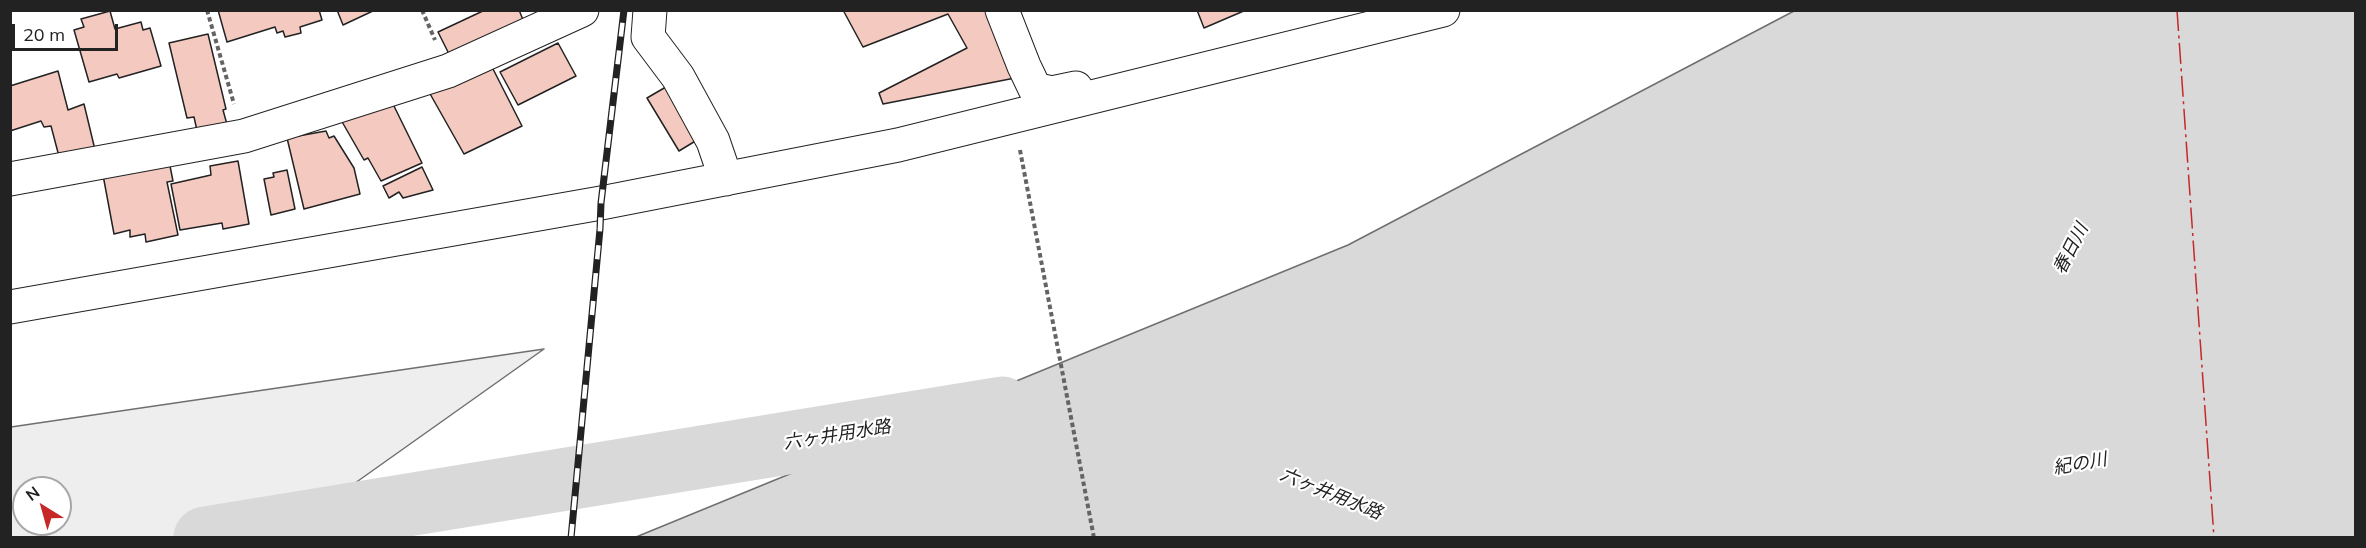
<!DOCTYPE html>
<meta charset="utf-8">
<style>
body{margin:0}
#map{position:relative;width:2366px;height:548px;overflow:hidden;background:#fff;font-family:Mulish,sans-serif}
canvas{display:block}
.frame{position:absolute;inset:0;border:12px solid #222;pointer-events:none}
.north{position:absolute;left:12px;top:476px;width:60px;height:60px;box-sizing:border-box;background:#fff;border:2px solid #a7a7a7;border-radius:50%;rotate:323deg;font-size:16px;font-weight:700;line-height:24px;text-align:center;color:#222}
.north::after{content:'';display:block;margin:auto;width:21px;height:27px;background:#c62828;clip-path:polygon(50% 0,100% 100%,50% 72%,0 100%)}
.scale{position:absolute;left:12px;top:24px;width:106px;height:27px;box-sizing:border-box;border:3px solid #222;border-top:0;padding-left:8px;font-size:18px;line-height:21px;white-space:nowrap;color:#222;-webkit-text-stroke:4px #fff;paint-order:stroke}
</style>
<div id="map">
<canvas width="2366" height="548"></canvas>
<div class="frame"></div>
<div class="north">N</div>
<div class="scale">20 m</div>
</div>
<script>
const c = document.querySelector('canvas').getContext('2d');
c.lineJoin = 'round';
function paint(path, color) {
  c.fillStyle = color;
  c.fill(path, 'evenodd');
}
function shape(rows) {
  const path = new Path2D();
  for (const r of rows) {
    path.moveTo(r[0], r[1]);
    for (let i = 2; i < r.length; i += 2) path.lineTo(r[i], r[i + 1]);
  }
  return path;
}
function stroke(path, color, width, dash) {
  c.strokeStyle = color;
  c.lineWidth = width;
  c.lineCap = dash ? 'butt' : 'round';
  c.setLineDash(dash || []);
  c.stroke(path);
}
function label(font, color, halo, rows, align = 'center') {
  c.font = font + ' Mulish,"Noto Sans JP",sans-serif';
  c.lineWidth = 4.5;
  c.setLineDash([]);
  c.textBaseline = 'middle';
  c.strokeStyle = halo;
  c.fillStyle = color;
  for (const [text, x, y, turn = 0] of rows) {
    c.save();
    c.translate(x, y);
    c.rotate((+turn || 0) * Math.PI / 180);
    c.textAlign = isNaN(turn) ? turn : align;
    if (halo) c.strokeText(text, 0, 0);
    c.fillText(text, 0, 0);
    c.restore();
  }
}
const green = shape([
 [544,349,279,537,11,537,11,427,544,349],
 [24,488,60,488,60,524,24,524,24,488]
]);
paint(green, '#eee');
stroke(green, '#6f6f6f', 1.5);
const water = shape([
 [1794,11,2355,11,2355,537,636,537,1348,245,1794,11]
]);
paint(water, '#d9d9d9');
stroke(water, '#6f6f6f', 1.5);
stroke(shape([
 [205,538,1002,408]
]), '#d9d9d9', 63);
const building = shape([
 [218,10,319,10,322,20,300,27,301,33,285,37,283,31,277,33,275,27,227,42,218,10],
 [337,10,375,10,343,25,337,10],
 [485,10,519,10,526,27,452,60,438,32,485,10],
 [843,10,994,10,1020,77,883,104,879,93,967,48,948,14,863,47,843,10],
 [1197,10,1246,10,1204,28,1197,10],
 [110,11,115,29,141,22,143,30,150,28,161,66,119,78,117,74,89,82,74,30,84,27,81,19,110,11],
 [208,34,226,109,223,110,228,128,198,135,194,117,187,118,169,43,208,34],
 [558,43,576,76,518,105,500,72,558,43],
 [491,65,522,126,464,154,429,92,491,65],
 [58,71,68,110,84,104,96,154,61,164,51,126,44,127,41,121,10,131,10,86,58,71],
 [671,84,702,137,679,151,647,98,671,84],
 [392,102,422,163,381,181,368,158,364,160,341,120,392,102],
 [326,131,329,138,334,136,354,168,360,194,304,209,287,138,326,131],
 [169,161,173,181,167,182,178,235,146,242,145,234,130,237,130,230,114,234,103,175,169,161],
 [238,161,249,224,223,229,222,223,180,230,171,184,211,175,210,166,238,161],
 [422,167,433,190,403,198,399,192,389,198,383,186,422,167],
 [287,170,295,209,271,215,264,179,274,177,273,173,287,170]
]);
paint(building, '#f3c9c0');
stroke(building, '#222', 1.5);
const minor = shape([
 [650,10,648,37,678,77,713,141,726,179],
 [1002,10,1024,66,1035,89,1052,93,1076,88],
 [10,179,244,136,448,71,582,10],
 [10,307,601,203,898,145,1443,10]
]);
stroke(minor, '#222', 35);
stroke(shape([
 [207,10,234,104],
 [422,10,435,40],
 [1020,150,1094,538]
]), '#646464', 4, [4.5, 3]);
stroke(minor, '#fff', 33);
const rail = shape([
 [571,538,600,229,601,203,624,10]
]);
stroke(rail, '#222', 7);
stroke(rail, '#fff', 4.5, [14]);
stroke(shape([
 [2177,10,2214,538]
]), '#c62828', 1.5, [21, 4.5, 3, 4.5]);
label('italic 18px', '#222', '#fff', [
 ["春日川",2071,249,-63],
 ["六ヶ井用水路",837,435,-9],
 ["紀の川",2080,464,-10],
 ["六ヶ井用水路",1331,494,22]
]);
</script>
